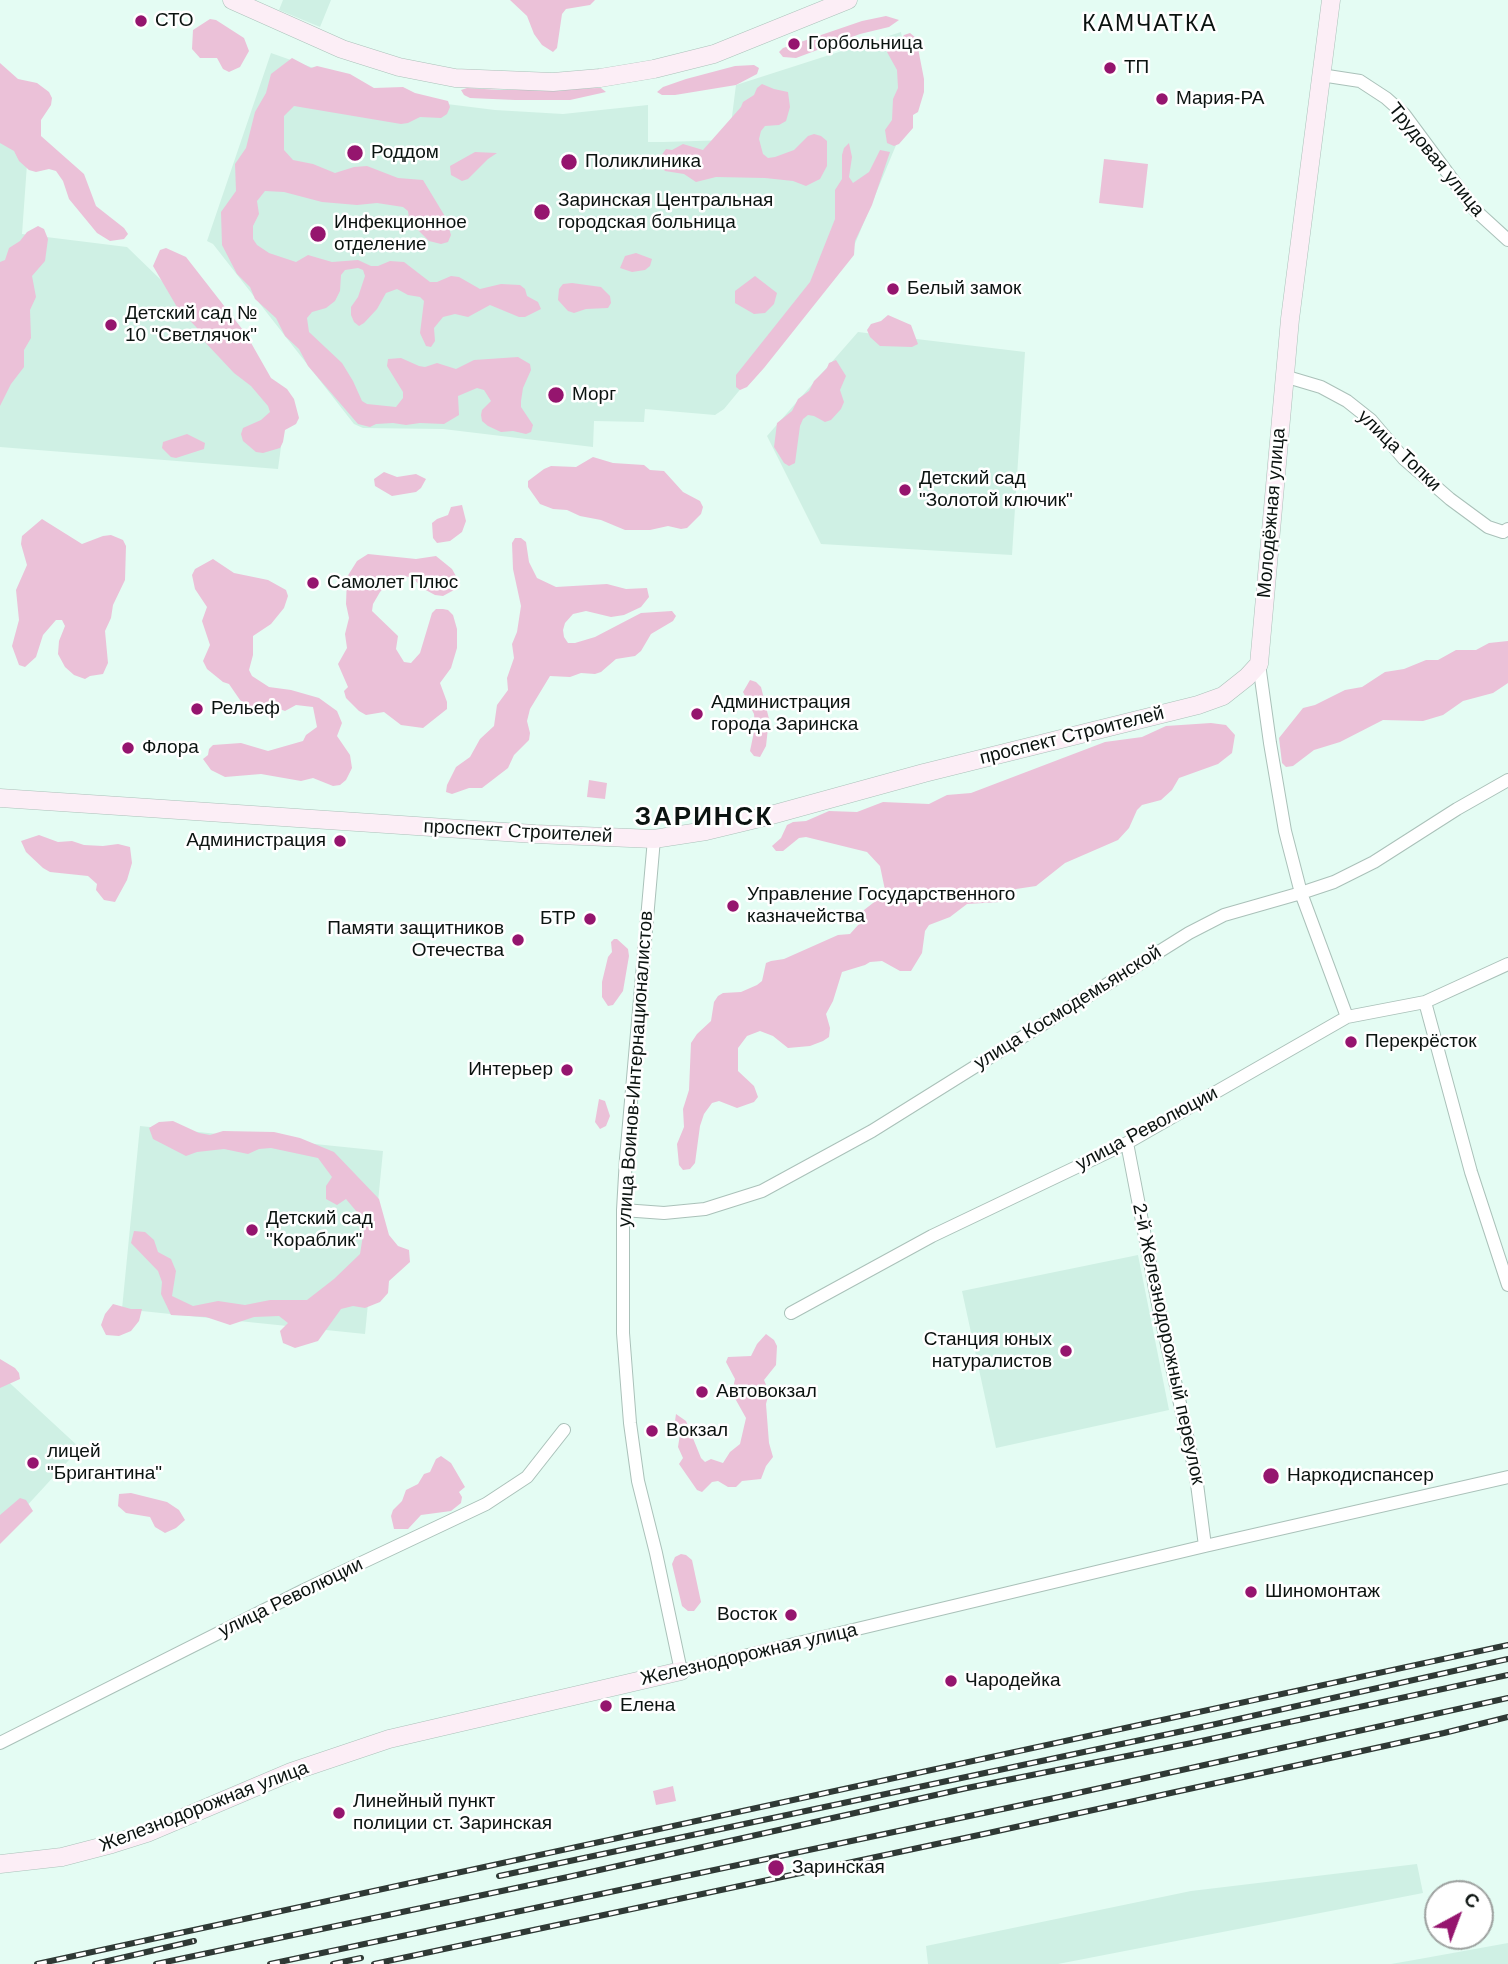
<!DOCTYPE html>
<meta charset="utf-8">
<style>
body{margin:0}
#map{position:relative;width:1508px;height:1964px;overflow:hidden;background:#e4fcf3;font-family:Arial,sans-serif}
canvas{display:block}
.north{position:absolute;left:1424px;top:1880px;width:70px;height:70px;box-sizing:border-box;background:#fff;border:2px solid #9da19f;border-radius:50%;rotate:41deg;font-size:19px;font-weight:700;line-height:28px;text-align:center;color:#0b1310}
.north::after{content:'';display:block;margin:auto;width:24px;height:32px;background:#95156e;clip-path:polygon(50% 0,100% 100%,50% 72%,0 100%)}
</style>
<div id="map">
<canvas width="1508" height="1964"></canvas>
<div class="north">С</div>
</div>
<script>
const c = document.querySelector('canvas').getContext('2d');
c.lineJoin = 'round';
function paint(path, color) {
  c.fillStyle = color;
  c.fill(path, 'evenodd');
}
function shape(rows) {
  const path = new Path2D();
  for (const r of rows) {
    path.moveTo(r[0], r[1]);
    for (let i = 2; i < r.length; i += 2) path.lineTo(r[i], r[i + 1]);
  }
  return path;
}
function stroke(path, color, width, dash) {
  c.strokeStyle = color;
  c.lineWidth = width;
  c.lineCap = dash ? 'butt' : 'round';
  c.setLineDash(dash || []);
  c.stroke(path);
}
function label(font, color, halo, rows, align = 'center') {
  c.font = font + ' Arial,sans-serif';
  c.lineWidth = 5;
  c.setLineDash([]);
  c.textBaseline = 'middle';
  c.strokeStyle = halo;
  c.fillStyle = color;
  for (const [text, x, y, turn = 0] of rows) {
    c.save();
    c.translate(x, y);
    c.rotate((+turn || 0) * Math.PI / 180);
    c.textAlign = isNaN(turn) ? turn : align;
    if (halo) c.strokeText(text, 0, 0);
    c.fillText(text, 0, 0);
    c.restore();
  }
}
paint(shape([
 [283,0,331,0,320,27,279,10],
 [901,32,914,102,849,258,724,409,715,415,645,409,644,422,594,421,593,447,443,429,363,428,354,424,213,244,207,241,271,53,393,96,447,104,495,110,563,114,648,105,648,142,663,142,729,140,736,85],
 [0,80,31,108,22,234,127,247,287,402,278,469,0,447],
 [858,332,1025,352,1012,555,821,544,767,436],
 [140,1126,383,1151,365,1334,122,1309],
 [1138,1255,1169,1410,996,1448,962,1291],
 [0,1374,80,1448,0,1535],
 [1417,1864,1423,1893,1058,1964,928,1964,926,1946,1191,1891],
 [1508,1943,1508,1964,1391,1964,1414,1960]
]), '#cff0e4');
paint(shape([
 [510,0,595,0,590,5,566,9,562,14,557,48,553,52,542,45,534,34,527,16],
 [886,16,899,20,889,27,860,34,796,58,783,57,779,52,783,48,862,21],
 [210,19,216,20,244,38,249,51,240,67,229,72,223,69,217,58,200,58,192,49,193,30],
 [910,33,916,38,924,79,924,92,918,112,913,115,913,128,899,144,894,146,887,143,885,130,892,120,893,99,898,88,897,70,887,52,889,46,900,41,904,35],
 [292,58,311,68,317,66,350,74,374,88,403,87,415,93,448,101,450,107,447,114,441,118,420,117,408,123,401,124,294,106,284,116,284,150,293,160,313,164,335,173,354,167,367,166,398,178,423,180,446,218,451,235,448,242,441,244,429,241,413,225,409,218,408,211,403,207,377,203,357,205,322,202,284,192,265,191,257,201,259,214,253,226,253,239,257,245,269,253,296,262,308,255,332,262,358,260,371,266,378,266,390,261,404,262,430,282,437,282,451,276,459,277,480,289,501,284,520,285,525,289,527,296,538,302,541,309,525,317,519,317,490,305,468,317,455,314,443,317,434,328,435,341,431,347,426,346,420,333,424,301,420,297,408,295,397,289,386,293,377,309,364,323,359,326,354,322,351,315,351,307,358,297,365,276,363,270,358,268,345,270,341,275,340,291,335,301,326,308,312,312,307,318,309,332,342,363,353,381,362,401,367,404,396,407,403,398,403,392,387,366,388,359,401,358,419,366,425,367,437,363,456,369,474,360,518,357,530,364,531,370,523,388,521,401,521,407,533,425,531,432,526,434,513,431,501,432,488,426,482,421,481,415,482,410,491,401,484,390,477,388,458,396,459,415,444,424,420,423,406,425,393,423,376,424,370,427,358,424,308,366,299,349,285,336,276,318,255,299,250,287,237,274,222,245,221,212,236,191,235,164,246,148,255,112,266,93,271,74],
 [0,63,18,79,37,83,49,92,52,98,51,105,41,120,41,136,84,174,96,206,124,228,128,234,124,239,110,241,97,233,69,199,63,181,56,171,49,169,36,172,29,170,19,161,14,151,0,143],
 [754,65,759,68,757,74,736,85,675,95,662,95,657,92,663,87,686,79,735,66],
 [762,84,774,89,788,92,790,107,786,121,779,125,765,126,761,131,759,139,763,154,768,158,775,157,794,150,808,136,814,134,821,136,827,141,827,166,820,179,806,186,793,181,765,178,716,177,696,182,684,174,665,171,661,166,658,160,666,149,672,150,683,144,703,150,741,107,743,102,754,95,757,88],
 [467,88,501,90,601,88,606,92,570,100,515,100,470,98,464,95,461,90],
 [849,143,852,157,849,177,853,183,869,172,880,150,890,152,872,205,855,241,854,255,764,368,747,387,740,390,736,387,736,375,810,282,835,219,835,190,842,179,842,155,844,148],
 [475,152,497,153,488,159,468,179,462,181,451,175,450,166],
 [1104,159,1148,164,1143,208,1099,203],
 [38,226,44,229,48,239,45,261,32,276,36,297,30,310,31,338,24,350,24,367,11,384,0,406,0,262,5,260,9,248,20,241,27,232],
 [166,248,186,257,246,334,271,378,287,389,294,399,299,418,296,424,285,430,283,442,280,448,263,453,256,452,243,441,241,434,243,428,261,420,270,412,268,406,251,386,234,373,203,340,197,328,177,307,153,266,160,250],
 [636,253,652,259,650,266,645,270,632,272,620,268,625,256],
 [755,276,777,293,774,304,765,313,754,314,735,303,735,291],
 [572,283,601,287,610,296,611,303,608,308,586,309,574,313,568,311,558,300,559,289,563,284],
 [888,315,911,325,918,344,912,347,880,346,870,337,867,330,871,324,881,321],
 [836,360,846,376,840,390,844,402,841,409,831,420,825,422,814,416,808,415,803,419,800,426,795,463,789,466,784,463,774,447,777,423,792,411,798,399,809,391,814,381,827,368,829,363],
 [187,434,205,443,204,449,176,458,171,457,162,448,163,442],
 [593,457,613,463,644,465,650,470,664,471,683,492,700,501,703,507,701,514,687,528,681,529,668,526,650,530,625,530,601,520,580,516,567,510,553,509,540,504,528,487,528,481,544,469,551,466,576,467],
 [384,472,397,477,416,474,426,479,421,488,416,492,392,496,375,486,374,479],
 [462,505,466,521,462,532,450,541,437,543,433,538,432,523,437,519,448,515,451,507],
 [42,519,82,544,103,536,111,535,123,540,126,546,125,580,113,605,111,618,105,631,108,663,103,674,90,676,85,679,74,675,65,667,58,654,59,641,65,626,62,620,56,620,43,635,36,657,25,667,19,665,12,646,19,620,16,590,27,565,21,544,22,536],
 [515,538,521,538,526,542,529,562,537,578,556,587,607,584,626,589,647,588,649,597,641,607,624,615,611,617,586,611,573,614,565,623,563,630,564,637,568,643,575,643,595,637,641,613,672,611,676,616,673,621,651,634,641,651,635,656,616,659,601,672,595,674,581,673,570,677,550,676,530,709,527,721,530,733,529,740,514,755,508,768,482,788,469,788,452,794,446,792,447,785,456,767,470,757,480,739,494,726,497,705,508,690,507,678,514,658,512,644,517,632,521,606,513,569,512,543],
 [368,554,416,559,436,556,452,569,457,578,458,586,454,590,443,596,435,595,422,588,413,578,400,575,394,577,380,592,373,604,372,611,398,636,396,649,404,662,411,663,420,653,432,613,436,609,443,609,448,610,453,615,457,629,457,648,451,668,440,683,447,702,447,709,423,728,401,725,384,712,366,715,359,711,346,698,344,691,348,687,338,664,347,648,345,634,349,618,346,604,347,577,357,561],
 [213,559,234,573,268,580,286,590,288,596,284,608,271,624,253,636,253,655,249,670,252,676,269,687,291,690,319,698,337,711,342,723,337,736,350,755,352,768,346,780,340,785,333,786,313,778,301,781,261,774,225,777,211,770,203,759,208,755,209,749,213,745,241,743,268,751,303,741,306,735,317,727,313,707,296,705,285,711,271,706,260,709,252,708,240,700,229,684,223,682,207,669,203,661,210,645,202,621,207,607,195,589,192,575,195,569],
 [1508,641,1508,683,1493,693,1463,701,1443,715,1423,721,1383,720,1340,742,1314,750,1293,766,1286,767,1282,763,1279,738,1303,708,1315,705,1345,690,1362,687,1385,672,1404,669,1426,660,1438,660,1456,650,1476,650,1489,643],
 [750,680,756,682,761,687,769,719,766,746,760,757,754,756,750,751,755,727,754,714,743,692],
 [1211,723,1226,725,1235,735,1232,753,1218,764,1179,778,1172,790,1161,800,1142,805,1137,810,1129,828,1118,840,1065,863,1036,886,1016,889,1000,902,967,904,950,917,929,925,925,931,922,953,911,971,900,971,882,961,870,962,865,965,842,972,833,1001,826,1014,830,1028,829,1037,823,1041,810,1046,788,1048,773,1036,760,1031,747,1036,738,1048,738,1071,754,1086,758,1097,754,1102,737,1108,719,1101,712,1103,704,1114,700,1126,695,1163,690,1169,683,1170,679,1165,677,1144,684,1127,683,1109,689,1090,691,1043,697,1034,711,1021,714,1002,718,996,723,993,741,992,757,985,762,981,766,963,771,961,784,959,838,935,850,934,859,924,864,910,882,896,885,890,880,866,867,852,806,837,799,838,783,851,776,851,772,846,781,838,787,825,793,822,806,821,829,811,857,812,883,802,929,804,947,795,971,793,1105,742,1142,737,1166,726],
 [589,780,607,783,605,799,587,797],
 [39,835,58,842,72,841,84,845,103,846,118,844,130,847,132,863,127,880,115,902,104,900,96,890,97,884,88,876,50,872,43,868,26,852,21,841],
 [614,939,617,939,628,949,629,956,623,991,613,1005,608,1006,602,997,602,982,608,957,612,952,611,942],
 [599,1099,605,1101,610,1116,606,1126,600,1129,595,1122],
 [173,1121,199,1133,210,1135,223,1131,274,1132,300,1138,334,1152,379,1199,389,1235,398,1246,409,1250,410,1262,389,1281,388,1293,380,1302,365,1308,353,1306,341,1309,318,1341,295,1348,283,1343,280,1331,288,1323,279,1316,254,1317,230,1325,206,1317,171,1315,161,1294,162,1282,158,1271,131,1243,134,1231,145,1232,154,1240,158,1252,171,1259,176,1271,172,1296,193,1306,218,1301,245,1305,270,1300,307,1300,334,1279,360,1254,364,1229,362,1218,346,1199,337,1205,326,1199,326,1186,332,1177,318,1158,271,1148,259,1149,248,1154,224,1149,197,1152,186,1156,153,1139,149,1128,159,1122],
 [113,1304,131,1309,142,1309,139,1321,131,1331,119,1336,106,1335,101,1325,105,1314],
 [766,1334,774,1340,777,1346,776,1365,764,1380,769,1392,766,1404,769,1443,773,1457,766,1466,761,1479,742,1481,736,1487,728,1487,718,1481,712,1482,702,1492,697,1490,679,1464,683,1458,678,1447,680,1434,675,1421,676,1414,686,1421,701,1458,705,1462,711,1459,723,1463,730,1452,740,1444,746,1418,732,1393,735,1379,726,1362,728,1357,751,1356,757,1344],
 [0,1359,15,1368,19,1373,20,1379,0,1388],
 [441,1456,451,1463,465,1487,459,1492,462,1497,461,1503,451,1511,421,1515,408,1529,394,1529,391,1516,393,1510,402,1501,406,1490,418,1484,424,1474,430,1472,436,1459],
 [131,1493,167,1502,179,1510,185,1520,176,1528,165,1533,155,1527,150,1517,126,1513,118,1506,119,1494],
 [20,1498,26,1500,33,1511,0,1544,0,1515],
 [681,1554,686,1555,692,1560,701,1602,694,1611,688,1611,682,1606,672,1564,675,1557],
 [673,1786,676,1801,656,1805,653,1791]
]), '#ebc1d8');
const street = shape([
 [1321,75,1360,81,1386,98,1404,114,1475,210,1508,240],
 [1284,376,1321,387,1347,401,1371,420,1404,459,1450,499,1488,527,1503,532,1508,529],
 [1259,664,1270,743,1285,831,1301,893,1347,1017],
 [654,839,626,1158,623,1210,623,1333,630,1423,638,1481,656,1553,681,1671,1205,1546,1508,1477],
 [1425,1002,1471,1172,1508,1285],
 [1127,1143,1158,1304,1196,1476,1205,1546],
 [623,1210,664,1213,705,1209,762,1191,872,1131,1189,933,1224,915,1301,893,1334,882,1374,862,1457,809,1508,780],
 [791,1313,932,1236,1127,1143,1347,1017,1425,1002,1508,964],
 [0,1743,304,1590,486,1504,527,1477,564,1430]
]);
const secondary = shape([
 [232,0,342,49,399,67,455,78,553,82,600,78,654,69,714,54,848,0],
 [0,798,535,834,654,839,706,831,764,817,924,773,1198,705,1223,696,1247,677,1259,664,1290,319,1331,0],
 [0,1864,62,1857,112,1844,147,1833,291,1772,389,1739,681,1671]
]);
stroke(street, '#aac1b9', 14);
stroke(secondary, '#aac1b9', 19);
stroke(street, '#fff', 12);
stroke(secondary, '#fceef6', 18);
const rail = shape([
 [499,1876,1216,1724,1508,1659],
 [37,1964,1508,1645],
 [95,1964,194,1941],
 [156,1964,568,1877,967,1788,1192,1743,1508,1675],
 [270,1964,1064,1796,1508,1698],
 [333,1964,361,1958],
 [374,1964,993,1832,1444,1733,1508,1717]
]);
stroke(rail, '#2f3935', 6);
stroke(rail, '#fff', 3.5, [10]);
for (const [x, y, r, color] of [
 [141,21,7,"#95156e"],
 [794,44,7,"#95156e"],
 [1110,68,7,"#95156e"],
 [1162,99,7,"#95156e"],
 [355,153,9,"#95156e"],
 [569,162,9,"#95156e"],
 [542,212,9,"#95156e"],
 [318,234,9,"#95156e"],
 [893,289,7,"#95156e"],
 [111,325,7,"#95156e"],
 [556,395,9,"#95156e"],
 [905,490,7,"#95156e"],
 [313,583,7,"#95156e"],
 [197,709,7,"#95156e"],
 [697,714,7,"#95156e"],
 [128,748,7,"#95156e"],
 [340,841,7,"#95156e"],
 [733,906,7,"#95156e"],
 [590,919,7,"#95156e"],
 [518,940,7,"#95156e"],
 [1351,1042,7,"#95156e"],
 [567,1070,7,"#95156e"],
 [252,1230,7,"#95156e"],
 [1066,1351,7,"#95156e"],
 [702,1392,7,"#95156e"],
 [652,1431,7,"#95156e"],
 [33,1463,7,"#95156e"],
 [1271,1476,9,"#95156e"],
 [1251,1592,7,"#95156e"],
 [791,1615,7,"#95156e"],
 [951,1681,7,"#95156e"],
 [606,1706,7,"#95156e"],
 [339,1813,7,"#95156e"],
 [776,1868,9,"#95156e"]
]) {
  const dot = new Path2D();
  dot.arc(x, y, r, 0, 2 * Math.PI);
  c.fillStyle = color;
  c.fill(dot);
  stroke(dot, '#fff', 2.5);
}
label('19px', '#0b1310', '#fff', [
 ["СТО",155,21],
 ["Горбольница",808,44],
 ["ТП",1124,68],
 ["Мария-РА",1176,99],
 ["Роддом",371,153],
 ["Поликлиника",585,162],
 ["Заринская Центральная",558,201],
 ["городская больница",558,223],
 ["Инфекционное",334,223],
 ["отделение",334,245],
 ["Белый замок",907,289],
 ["Детский сад №",125,314],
 ["10 \"Светлячок\"",125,336],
 ["Морг",572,395],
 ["Детский сад",919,479],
 ["\"Золотой ключик\"",919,501],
 ["Самолет Плюс",327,583],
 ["Администрация",711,703],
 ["города Заринска",711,725],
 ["Рельеф",211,709],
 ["Флора",142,748],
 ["Администрация",326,841,"right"],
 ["Управление Государственного",747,895],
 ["казначейства",747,917],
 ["БТР",576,919,"right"],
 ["Памяти защитников",504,929,"right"],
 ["Отечества",504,951,"right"],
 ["Перекрёсток",1365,1042],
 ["Интерьер",553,1070,"right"],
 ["Детский сад",266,1219],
 ["\"Кораблик\"",266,1241],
 ["Станция юных",1052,1340,"right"],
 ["натуралистов",1052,1362,"right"],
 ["Автовокзал",716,1392],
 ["Вокзал",666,1431],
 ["лицей",47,1452],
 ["\"Бригантина\"",47,1474],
 ["Наркодиспансер",1287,1476],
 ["Шиномонтаж",1265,1592],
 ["Восток",777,1615,"right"],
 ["Чародейка",965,1681],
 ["Елена",620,1706],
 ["Линейный пункт",353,1802],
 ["полиции ст. Заринская",353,1824],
 ["Заринская",792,1868]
], 'left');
label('19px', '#0b1310', '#fff', [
 ["Трудовая улица",1436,160,51],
 ["улица Топки",1399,451,44],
 ["Молодёжная улица",1272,513,-85],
 ["проспект Строителей",1072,736,-14],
 ["проспект Строителей",518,832,3],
 ["улица Космодемьянской",1068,1008,-32],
 ["улица Воинов-Интернационалистов",636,1069,-86],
 ["улица Революции",1147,1129,-28],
 ["2-й Железнодорожный переулок",1168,1344,78],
 ["улица Революции",291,1598,-26],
 ["Железнодорожная улица",749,1655,-13],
 ["Железнодорожная улица",204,1807,-21]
]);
c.letterSpacing = '2px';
label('23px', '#0b1310', '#fff', [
 ["КАМЧАТКА",1150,25]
]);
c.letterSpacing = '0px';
c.letterSpacing = '2px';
label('bold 26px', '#0b1310', '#fff', [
 ["ЗАРИНСК",704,818]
]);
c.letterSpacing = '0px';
</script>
